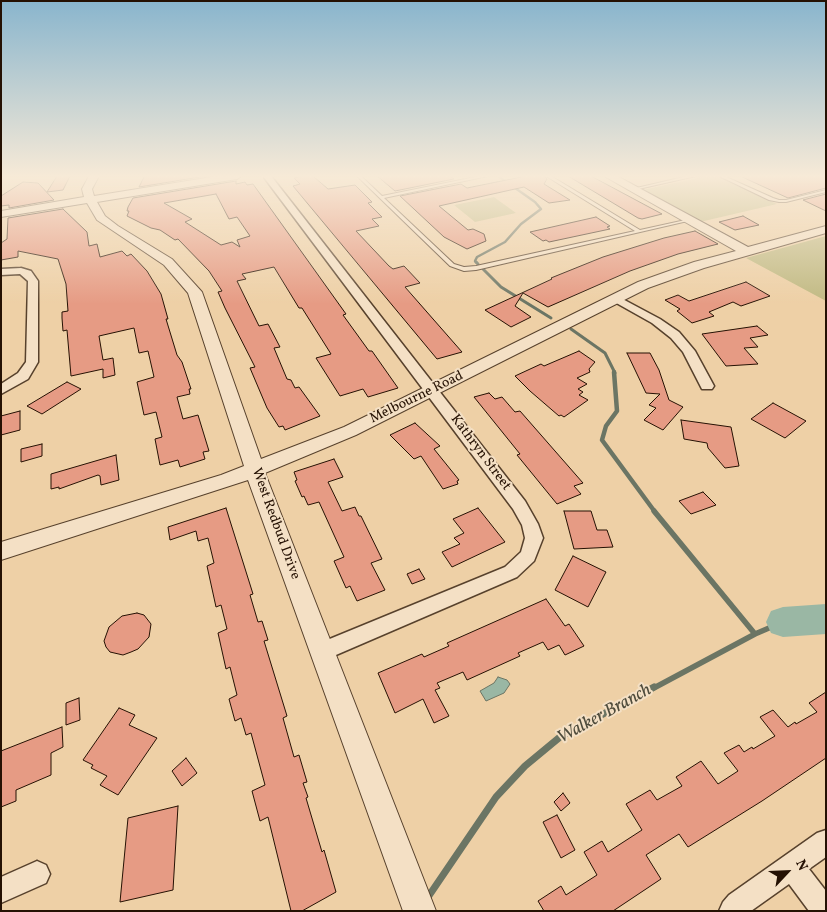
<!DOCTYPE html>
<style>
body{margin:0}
#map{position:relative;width:827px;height:912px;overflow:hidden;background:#eed0a6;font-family:Vollkorn,serif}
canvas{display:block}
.frame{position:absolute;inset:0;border:2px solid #251103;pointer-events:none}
.north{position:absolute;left:762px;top:847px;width:50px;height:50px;-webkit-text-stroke:4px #f4e0c5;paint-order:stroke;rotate:65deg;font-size:14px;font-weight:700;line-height:20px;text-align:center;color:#251103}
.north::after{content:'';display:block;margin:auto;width:18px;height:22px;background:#251103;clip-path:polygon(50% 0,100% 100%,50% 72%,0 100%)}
</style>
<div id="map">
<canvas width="827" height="912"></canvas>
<div class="frame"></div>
<div class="north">N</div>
</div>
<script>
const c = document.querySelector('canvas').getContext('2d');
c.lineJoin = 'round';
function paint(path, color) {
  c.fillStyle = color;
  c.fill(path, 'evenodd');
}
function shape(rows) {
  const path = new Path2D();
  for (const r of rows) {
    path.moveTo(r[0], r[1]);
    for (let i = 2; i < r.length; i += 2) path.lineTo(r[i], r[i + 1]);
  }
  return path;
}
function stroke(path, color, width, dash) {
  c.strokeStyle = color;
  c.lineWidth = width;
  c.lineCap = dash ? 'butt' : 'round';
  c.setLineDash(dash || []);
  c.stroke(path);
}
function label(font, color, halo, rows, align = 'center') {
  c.font = font + ' Vollkorn,serif';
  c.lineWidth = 4;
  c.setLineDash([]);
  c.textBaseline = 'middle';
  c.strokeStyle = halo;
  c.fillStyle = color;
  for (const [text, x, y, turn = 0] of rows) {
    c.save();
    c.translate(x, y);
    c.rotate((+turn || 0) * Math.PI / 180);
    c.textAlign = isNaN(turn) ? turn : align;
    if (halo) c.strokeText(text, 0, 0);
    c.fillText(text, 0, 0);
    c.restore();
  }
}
paint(shape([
 [707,176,717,176,777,204,700,222,642,190],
 [494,197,516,213,475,222,454,205],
 [826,236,826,301,746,258]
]), '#c0b982');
const water = shape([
 [498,677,507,680,510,684,504,693,486,701,480,691,494,683,498,677]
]);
paint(water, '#9ab7a4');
stroke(water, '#6b7564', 1);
stroke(shape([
 [477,263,475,261,477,257,505,242,521,224,541,209,535,202,498,176]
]), '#6b7564', 2.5);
stroke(shape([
 [476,262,478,264],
 [483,269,501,287,551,318],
 [571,329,605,353,615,373]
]), '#6b7564', 3);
stroke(shape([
 [614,372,617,411,606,426,602,440,655,512]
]), '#6b7564', 4.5);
stroke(shape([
 [654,511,755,634],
 [652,689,755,634,783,622]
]), '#6b7564', 5.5);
stroke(shape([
 [426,900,496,797,525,766,560,737,654,687]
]), '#6b7564', 7);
paint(shape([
 [826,604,826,634,783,637,771,633,766,622,771,611,783,607,826,604]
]), '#9ab7a4');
const building = shape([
 [57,176,70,176,63,190,47,192,57,176],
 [154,176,206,176,139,187,144,177,154,176],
 [305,176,313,176,328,189,355,185,372,202,368,203,382,217,372,219,379,226,356,231,389,266,393,269,404,266,420,283,405,287,462,352,437,359,293,186,300,184,294,178,305,176],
 [377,176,450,176,454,179,395,191,377,176],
 [526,176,544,176,547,179,544,184,570,200,549,203,524,187,439,206,468,230,473,229,484,234,486,241,467,249,444,237,400,196,461,184,467,188,526,176],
 [568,176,591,176,662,214,642,219,638,218,568,176],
 [740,176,826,176,826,188,788,198,740,176],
 [236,181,236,184,245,182,247,185,253,184,346,314,343,315,369,351,372,351,398,388,368,397,363,389,340,396,316,358,331,354,302,308,299,308,274,267,242,274,246,279,237,281,259,326,268,324,280,347,274,348,287,379,291,380,295,388,299,387,320,416,285,430,283,426,279,427,267,408,250,368,255,367,225,308,218,292,222,291,209,271,178,239,175,240,160,230,151,228,127,216,129,211,127,211,128,207,133,198,236,181],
 [216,194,229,219,237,217,250,236,237,240,240,247,232,242,221,245,185,222,192,219,164,203,216,194],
 [23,182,38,183,54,200,9,208,9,205,1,206,1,196,23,182],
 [826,194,826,211,803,200,826,194],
 [63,209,87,232,89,246,97,244,100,257,122,251,127,256,131,254,147,271,161,294,168,319,166,319,177,355,182,362,191,389,189,389,190,394,177,397,183,419,198,415,209,451,203,452,205,459,180,467,178,460,160,465,155,439,162,437,156,412,144,415,137,382,154,377,148,351,139,353,134,328,99,336,103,360,113,358,115,375,103,378,103,369,71,376,67,330,63,331,62,318,62,312,68,311,66,284,58,259,18,251,18,257,1,260,1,243,7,239,8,218,63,209],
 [743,216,759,225,735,230,719,222,743,216],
 [596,217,610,226,607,227,610,229,549,242,546,240,543,241,530,232,596,217],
 [695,231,718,244,678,254,630,271,548,307,523,293,515,306,531,317,511,327,485,310,552,279,551,278,603,257,664,238,695,231],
 [746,282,770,296,741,306,733,302,709,312,714,316,692,323,677,311,680,309,665,300,678,295,689,301,746,282],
 [757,326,768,335,750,338,758,347,744,348,758,364,726,366,702,334,757,326],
 [579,351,595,362,589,369,590,372,577,378,587,384,578,389,583,392,579,395,588,400,564,417,561,415,559,416,530,391,515,376,541,364,544,366,579,351],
 [627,353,650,353,659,370,669,400,683,407,663,430,644,420,656,408,649,405,660,394,646,393,627,353],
 [67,382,81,389,42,414,27,406,67,382],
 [489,393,495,399,502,397,515,412,520,411,583,483,574,486,581,494,557,504,517,455,520,454,474,397,489,393],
 [773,403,806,421,785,438,751,419,773,403],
 [20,411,20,430,1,435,1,416,20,411],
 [681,420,731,427,739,466,725,468,708,448,707,443,684,439,681,420],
 [415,423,440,446,434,449,459,480,457,481,458,484,443,489,421,456,414,459,390,435,415,423],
 [42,444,42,456,21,462,21,449,42,444],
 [116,455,119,480,101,485,100,476,98,475,59,489,59,487,51,489,51,474,116,455],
 [334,459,343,477,328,482,342,511,355,507,359,516,361,516,382,559,371,563,385,590,357,601,350,586,346,588,334,561,344,557,319,502,308,505,304,496,302,497,295,481,297,480,294,472,334,459],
 [703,492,716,505,691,514,679,501,703,492],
 [226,508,253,594,250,595,258,622,262,621,268,640,264,641,287,716,283,718,294,757,299,755,307,782,303,783,308,797,306,798,322,852,324,850,336,892,302,911,291,911,268,817,260,821,252,791,265,785,251,733,246,735,241,718,235,721,229,699,237,695,230,667,226,669,218,633,227,629,221,605,216,607,207,566,214,563,208,538,198,541,196,531,170,540,168,527,226,508],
 [478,508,505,542,452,567,442,552,460,544,454,538,464,533,453,519,478,508],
 [564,511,591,511,597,530,607,530,613,547,574,549,564,511],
 [573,556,606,572,588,607,555,590,573,556],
 [419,569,425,579,412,584,407,574,419,569],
 [546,599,565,626,569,624,584,646,565,655,559,645,548,650,543,642,518,653,520,656,467,680,463,672,437,683,440,688,435,690,449,716,434,723,423,699,395,713,378,673,422,654,424,657,449,646,447,643,546,599],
 [137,613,144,615,151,624,149,637,138,649,131,652,123,655,110,652,106,647,104,641,109,627,122,616,137,613],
 [826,692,826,758,762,801,688,847,679,834,646,855,661,879,613,911,544,911,538,901,561,886,566,895,597,875,584,852,602,841,608,852,642,830,626,804,650,790,657,800,682,786,676,777,701,761,718,784,738,771,724,753,739,745,744,752,752,747,753,749,775,736,760,717,773,710,788,727,795,722,796,724,817,712,809,703,826,692],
 [79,698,80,720,66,725,66,703,79,698],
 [119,708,135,715,129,725,157,738,118,795,100,785,107,776,91,768,93,765,83,760,119,708],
 [62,727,63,747,51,753,51,775,16,790,16,801,1,807,1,751,62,727],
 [186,758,197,773,182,786,172,771,186,758],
 [563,793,570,803,561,811,554,802,563,793],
 [178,806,173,890,120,902,128,818,178,806],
 [557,815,575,850,561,858,543,822,557,815]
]);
paint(building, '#e69b84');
stroke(building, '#251103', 1);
const service = shape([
 [357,176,361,176,382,196,480,176,488,176,384,198,454,264,464,267,476,266,635,231,546,176,551,176,640,230,690,219,692,220,476,270,464,271,450,266,357,176],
 [688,176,696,176,634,190,632,189,688,176],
 [719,176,724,176,773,198,779,200,786,200,826,190,826,192,786,202,779,202,769,200,719,176]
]);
const minor = shape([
 [263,176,271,176,525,501,538,524,543,538,534,561,517,577,322,661,315,659,312,652,315,645,505,567,521,552,525,538,522,525,513,509,263,176],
 [21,268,31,271,38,281,38,362,28,379,1,394,1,384,18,373,26,362,28,281,20,274,1,275,1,269,21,268],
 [615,295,660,319,679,332,695,351,714,386,712,389,702,389,683,352,671,338,652,323,611,300,609,298,615,295],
 [826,830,826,857,809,869,826,891,826,911,809,911,789,884,751,911,719,911,723,902,729,895,817,833,826,830],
 [37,861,46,865,50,874,46,883,1,903,1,877,37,861]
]);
const tertiary = shape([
 [89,176,99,176,92,189,94,196,218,176,242,176,237,179,97,202,105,216,118,226,172,259,202,292,261,459,344,427,638,282,694,262,736,251,604,176,617,176,748,247,826,226,826,233,704,268,648,288,356,435,265,473,436,911,403,911,248,480,1,560,1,542,221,475,244,466,188,293,164,265,97,220,87,203,1,217,1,211,84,197,82,189,89,176]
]);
stroke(service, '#57412c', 2);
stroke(minor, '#57412c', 3);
stroke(tertiary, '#57412c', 2);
paint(service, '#f4e0c5');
paint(minor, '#f4e0c5');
paint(tertiary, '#f4e0c5');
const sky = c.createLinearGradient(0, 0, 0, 304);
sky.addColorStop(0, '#89b5cd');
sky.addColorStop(0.58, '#f7ead7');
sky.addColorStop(1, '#f7ead700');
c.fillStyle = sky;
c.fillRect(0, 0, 827, 304);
label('14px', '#251103', '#f4e0c5', [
 ["Melbourne Road",417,398,-26],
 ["Kathryn Street",480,453,53],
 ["West Redbud Drive",275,524,70]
]);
label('italic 18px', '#4e4b3b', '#f4e0c5', [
 ["Walker Branch",605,715,-29]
]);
</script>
